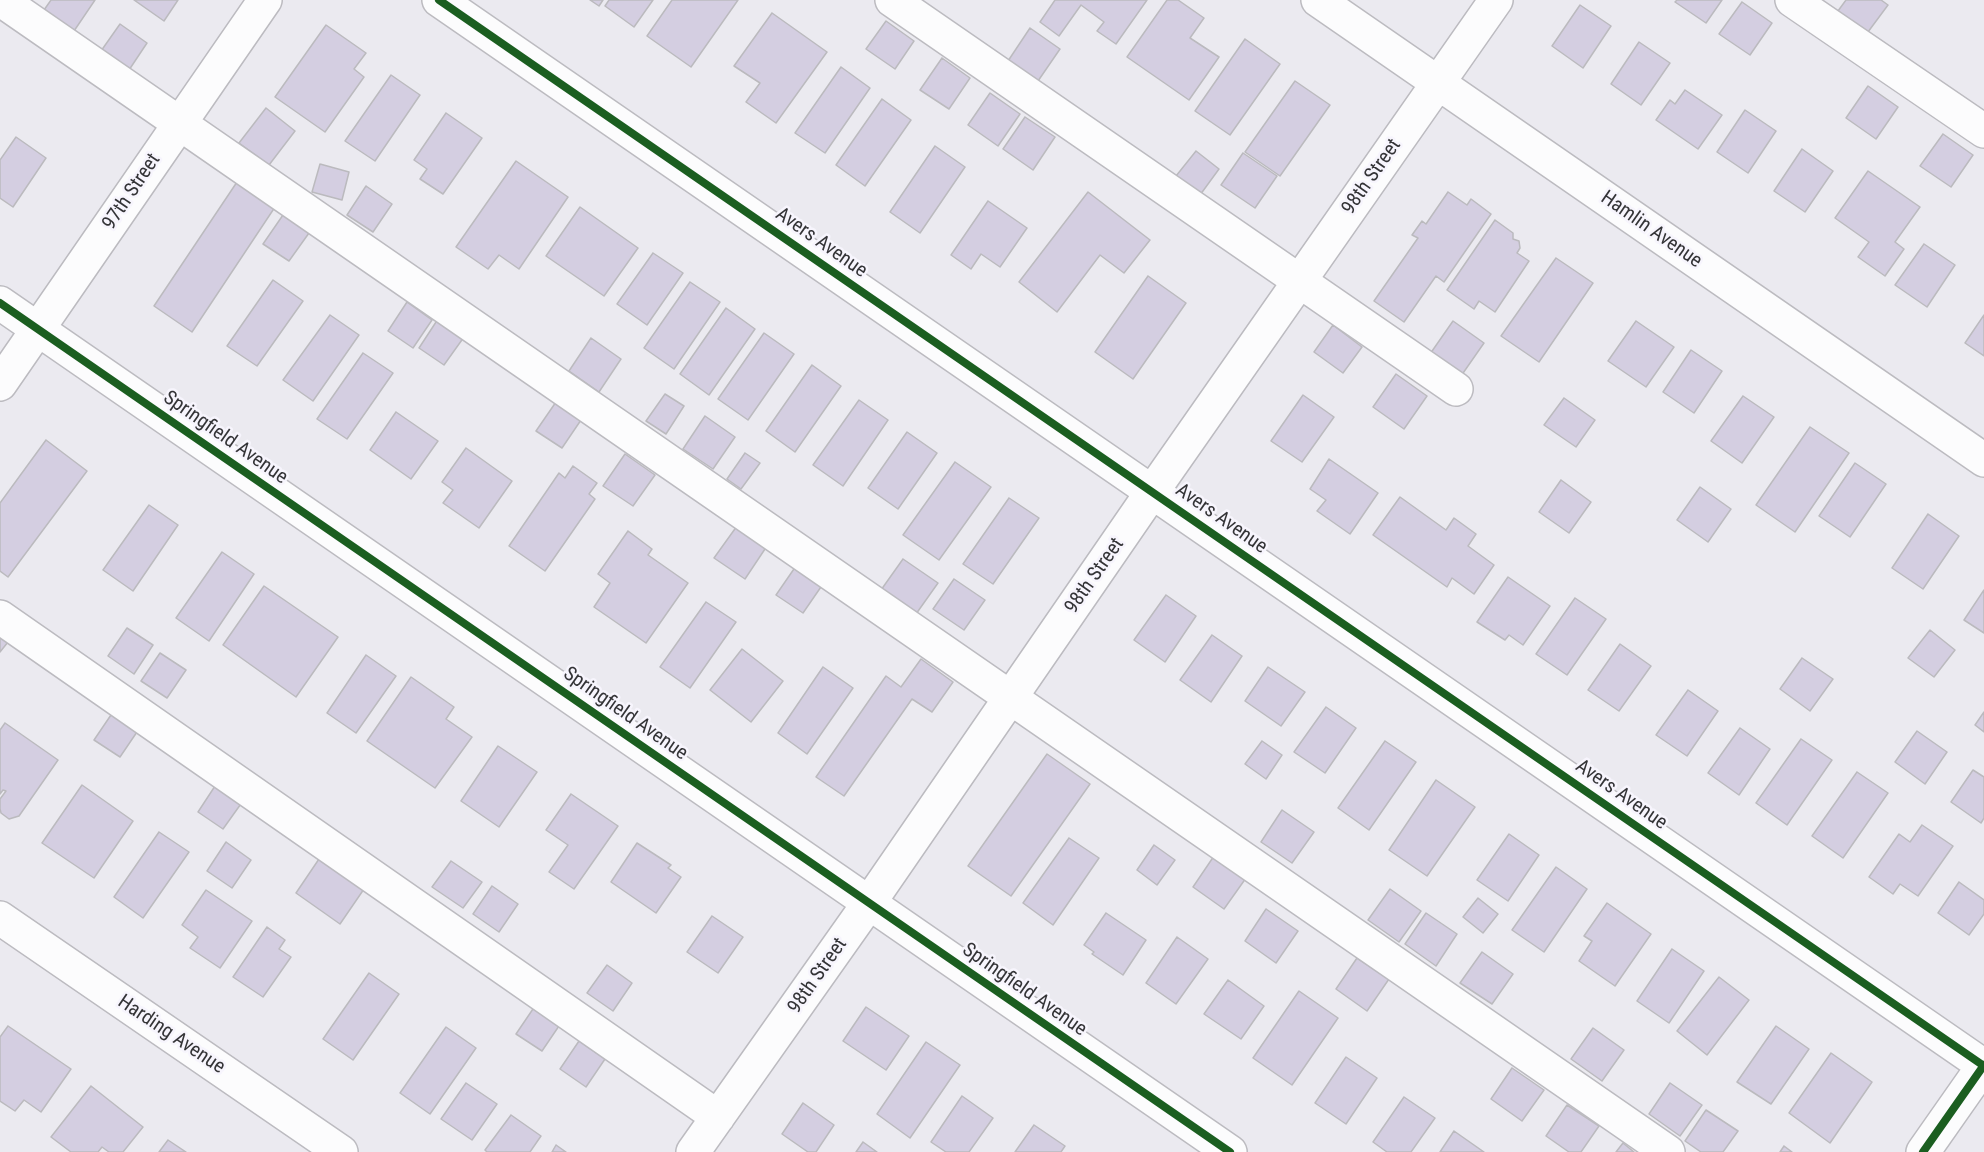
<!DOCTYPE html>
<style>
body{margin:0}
canvas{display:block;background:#ebeaf0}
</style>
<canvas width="1984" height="1152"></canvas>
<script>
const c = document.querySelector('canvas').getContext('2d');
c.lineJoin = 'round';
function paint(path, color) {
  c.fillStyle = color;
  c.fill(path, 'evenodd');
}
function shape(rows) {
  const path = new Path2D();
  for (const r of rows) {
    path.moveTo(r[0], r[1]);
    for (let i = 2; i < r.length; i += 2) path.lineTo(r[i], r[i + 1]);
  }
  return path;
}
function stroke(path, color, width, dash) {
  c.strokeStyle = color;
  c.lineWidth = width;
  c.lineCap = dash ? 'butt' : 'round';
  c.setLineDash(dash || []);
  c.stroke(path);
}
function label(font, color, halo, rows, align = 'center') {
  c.font = font + ' "Roboto Condensed",sans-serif';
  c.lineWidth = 5;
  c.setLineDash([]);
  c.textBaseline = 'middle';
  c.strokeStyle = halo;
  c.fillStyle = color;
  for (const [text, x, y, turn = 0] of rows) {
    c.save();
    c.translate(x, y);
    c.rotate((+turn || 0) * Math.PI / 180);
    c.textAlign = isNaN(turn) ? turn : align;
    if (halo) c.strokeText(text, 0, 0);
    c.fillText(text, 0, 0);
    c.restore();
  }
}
const building = shape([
 [51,0,95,0,74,31,44,10,51,0],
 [134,0,178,0,164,21,134,0],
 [590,0,603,0,599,6,590,0],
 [609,0,653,0,634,27,605,6,609,0],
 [672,0,738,0,691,67,647,36,672,0],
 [1055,0,1147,0,1116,44,1097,31,1104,22,1081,5,1059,36,1040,22,1055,0],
 [1167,0,1178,0,1204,18,1190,38,1219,57,1189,100,1127,57,1167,0],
 [1677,0,1722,0,1706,23,1675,2,1677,0],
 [1846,0,1881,0,1888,5,1865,36,1835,15,1846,0],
 [1742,2,1772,23,1750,55,1719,34,1742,2],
 [1580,5,1611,26,1583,68,1552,46,1580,5],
 [772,13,827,52,776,123,746,102,760,83,734,66,772,13],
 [886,21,914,41,895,69,866,49,886,21],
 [120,24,147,43,129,70,101,51,120,24],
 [326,25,366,53,354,69,364,77,325,132,275,97,326,25],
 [1030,28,1060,49,1038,81,1008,61,1030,28],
 [1245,39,1280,64,1230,135,1195,111,1245,39],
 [1639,42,1670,63,1641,105,1611,84,1639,42],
 [942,58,970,78,949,109,920,90,942,58],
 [841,67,870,88,825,153,795,133,841,67],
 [391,75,420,95,375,161,345,141,391,75],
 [1295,81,1330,105,1280,176,1245,152,1295,81],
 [1868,86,1898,107,1876,139,1846,118,1868,86],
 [1685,90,1722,115,1698,149,1656,120,1670,100,1675,104,1685,90],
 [990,93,1020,114,998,146,968,125,990,93],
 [882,99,911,120,865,186,836,165,882,99],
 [266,108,295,131,269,165,239,143,266,108],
 [1745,110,1776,131,1748,173,1717,152,1745,110],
 [446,113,482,138,443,194,420,179,427,169,414,160,446,113],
 [1025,117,1055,137,1033,170,1003,149,1025,117],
 [1943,134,1973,155,1951,187,1920,166,1943,134],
 [16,137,46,158,13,207,0,198,0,160,16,137],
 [935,146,965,167,920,233,890,212,935,146],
 [1802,149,1833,171,1805,212,1774,191,1802,149],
 [1196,151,1219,169,1200,195,1176,176,1196,151],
 [1243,153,1277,176,1255,208,1221,185,1243,153],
 [516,161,568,197,519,269,499,255,488,269,456,247,516,161],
 [320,164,349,172,342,200,312,192,320,164],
 [1868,171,1920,207,1895,242,1904,249,1885,276,1858,257,1869,242,1835,218,1868,171],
 [237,182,275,207,192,332,154,306,237,182],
 [366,186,392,204,373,232,347,215,366,186],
 [1088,192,1150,240,1124,273,1100,255,1057,312,1019,282,1088,192],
 [1448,192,1467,205,1471,199,1491,214,1444,282,1436,276,1404,322,1374,301,1418,238,1412,235,1422,221,1426,224,1448,192],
 [988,201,1027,228,1000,267,981,254,971,269,951,255,988,201],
 [580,207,638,248,604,296,546,256,580,207],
 [283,215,309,233,289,261,263,244,283,215],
 [1495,220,1513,233,1513,239,1519,241,1520,248,1517,253,1529,261,1495,312,1479,301,1474,309,1447,290,1495,220],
 [1924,244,1955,265,1927,307,1895,285,1924,244],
 [653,253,683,273,647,325,617,304,653,253],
 [1556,258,1593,283,1539,362,1501,336,1556,258],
 [1148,276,1186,303,1133,379,1095,352,1148,276],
 [273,280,303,301,257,366,227,346,273,280],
 [690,282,720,302,674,369,644,348,690,282],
 [407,302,432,320,413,348,388,331,407,302],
 [726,308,755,329,709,395,680,374,726,308],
 [330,315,359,335,313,401,283,380,330,315],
 [1984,315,1984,356,1965,343,1984,315],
 [438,319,464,337,444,365,419,348,438,319],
 [1453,321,1484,343,1461,376,1430,354,1453,321],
 [1636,321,1674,347,1646,387,1608,361,1636,321],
 [1333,325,1362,347,1343,373,1314,352,1333,325],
 [764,333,794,354,748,420,718,399,764,333],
 [591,338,621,359,599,392,569,371,591,338],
 [1691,350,1722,371,1694,413,1663,392,1691,350],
 [363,353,393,373,347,439,317,419,363,353],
 [812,365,841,386,795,452,766,431,812,365],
 [1396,374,1427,396,1404,429,1373,407,1396,374],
 [665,394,684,406,666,434,646,421,665,394],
 [1303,395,1334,417,1302,462,1271,441,1303,395],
 [1743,396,1774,417,1742,463,1711,441,1743,396],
 [1564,398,1595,420,1576,447,1544,425,1564,398],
 [859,400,888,420,843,486,813,465,859,400],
 [556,402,581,420,562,448,536,431,556,402],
 [396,412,438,441,411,479,370,450,396,412],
 [705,416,735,437,713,469,683,449,705,416],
 [1810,427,1849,453,1795,532,1756,505,1810,427],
 [907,432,937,453,898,509,868,488,907,432],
 [46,440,87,471,8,577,0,571,0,503,46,440],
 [466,448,512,481,479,528,443,503,453,490,442,482,466,448],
 [745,453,760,463,741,489,727,479,745,453],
 [625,454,655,475,633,506,603,486,625,454],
 [1329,459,1378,493,1350,534,1317,511,1326,500,1310,489,1329,459],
 [955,462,991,487,939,560,903,535,955,462],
 [1855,463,1886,484,1850,537,1819,516,1855,463],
 [573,466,597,483,589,494,595,499,545,571,509,546,559,473,565,478,573,466],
 [1561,480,1591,502,1569,533,1539,512,1561,480],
 [1700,487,1731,509,1708,542,1677,520,1700,487],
 [1400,497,1446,530,1454,518,1476,534,1468,546,1494,565,1474,594,1452,578,1447,587,1373,535,1400,497],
 [1009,498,1039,518,993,584,963,564,1009,498],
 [149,505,178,525,133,591,103,570,149,505],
 [1928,514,1959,536,1923,589,1892,568,1928,514],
 [737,526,767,546,745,579,714,558,737,526],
 [628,531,652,549,648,555,688,583,646,643,594,607,610,583,598,574,628,531],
 [222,552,254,574,209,641,176,618,222,552],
 [903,559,938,583,916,614,881,590,903,559],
 [796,566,823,584,803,613,776,595,796,566],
 [1508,577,1550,606,1523,645,1509,635,1505,640,1477,622,1508,577],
 [954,579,985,600,964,630,933,609,954,579],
 [264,586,338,637,296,697,223,645,264,586],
 [1984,590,1984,633,1964,620,1984,590],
 [1166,595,1196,616,1165,662,1134,640,1166,595],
 [1575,598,1606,619,1567,675,1536,654,1575,598],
 [706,602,736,622,690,688,660,667,706,602],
 [127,628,153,645,134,674,108,656,127,628],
 [1930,630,1955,650,1934,677,1908,658,1930,630],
 [1212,635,1242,656,1211,702,1180,680,1212,635],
 [0,636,8,642,0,652,0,636],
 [1620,644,1651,666,1619,711,1588,690,1620,644],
 [742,649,783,681,751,722,710,690,742,649],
 [160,653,186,670,167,698,141,681,160,653],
 [366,655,396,676,356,733,327,713,366,655],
 [1802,658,1833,679,1810,711,1780,689,1802,658],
 [921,659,953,682,932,712,912,699,844,796,816,777,886,676,901,687,921,659],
 [823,667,853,688,807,754,778,733,823,667],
 [1268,667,1305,692,1281,726,1245,701,1268,667],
 [411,677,454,707,446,719,472,737,435,788,367,741,411,677],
 [1688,690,1718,711,1687,756,1656,735,1688,690],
 [1326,707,1356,728,1325,773,1294,752,1326,707],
 [113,712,139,729,120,757,94,740,113,712],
 [1984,712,1984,732,1975,725,1984,712],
 [5,723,58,760,19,816,9,819,1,813,0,809,0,799,6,791,3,790,0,794,0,730,5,723],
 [1740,728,1770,749,1739,795,1708,773,1740,728],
 [1917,731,1947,752,1925,784,1895,762,1917,731],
 [1801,739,1832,760,1787,825,1756,803,1801,739],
 [1262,741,1282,755,1266,779,1245,764,1262,741],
 [1385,741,1416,762,1369,830,1338,808,1385,741],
 [498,746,537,772,499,827,461,801,498,746],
 [1047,754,1090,784,1011,896,968,866,1047,754],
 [1973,770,1984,777,1984,818,1981,823,1951,802,1973,770],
 [1857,772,1888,793,1843,858,1812,836,1857,772],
 [1436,780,1475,807,1427,876,1389,850,1436,780],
 [217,783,243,801,223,829,198,812,217,783],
 [82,785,133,821,94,878,42,843,82,785],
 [571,794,618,826,574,889,549,872,568,845,546,830,571,794],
 [1282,810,1314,832,1292,863,1261,842,1282,810],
 [1922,825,1953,846,1918,896,1900,884,1893,894,1869,877,1899,834,1910,842,1922,825],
 [159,832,189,852,143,918,114,897,159,832],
 [1509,834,1539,855,1508,901,1477,880,1509,834],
 [1069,838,1099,858,1053,925,1023,903,1069,838],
 [226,842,251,860,232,888,207,871,226,842],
 [637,843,671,865,668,868,681,877,656,913,611,882,637,843],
 [1154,845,1175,860,1157,885,1137,870,1154,845],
 [1214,856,1246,878,1224,909,1193,887,1214,856],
 [319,859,364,889,340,924,296,893,319,859],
 [451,861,482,882,463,908,432,887,451,861],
 [1556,867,1587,889,1544,952,1512,930,1556,867],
 [1959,882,1984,900,1984,914,1969,935,1938,913,1959,882],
 [492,886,518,904,499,932,473,914,492,886],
 [1390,889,1421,911,1399,942,1368,920,1390,889],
 [206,890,252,921,220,968,190,948,198,937,182,925,206,890],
 [1478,898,1498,914,1483,933,1463,917,1478,898],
 [1607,903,1651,934,1615,986,1579,961,1592,941,1584,936,1607,903],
 [1266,909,1298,931,1276,963,1245,941,1266,909],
 [1106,913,1146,940,1123,975,1092,954,1094,952,1084,945,1106,913],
 [1426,913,1457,934,1436,966,1405,944,1426,913],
 [712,916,743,937,718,973,687,952,712,916],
 [267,927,285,940,279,949,291,957,263,997,233,977,267,927],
 [1177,937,1208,959,1176,1004,1146,983,1177,937],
 [1672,949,1704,971,1669,1023,1637,1001,1672,949],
 [1482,952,1513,974,1492,1004,1460,983,1482,952],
 [1357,958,1389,979,1367,1011,1336,989,1357,958],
 [607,965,632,983,613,1011,587,993,607,965],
 [369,973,399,994,353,1060,323,1039,369,973],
 [1719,977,1749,1000,1707,1055,1677,1031,1719,977],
 [1228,980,1264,1006,1241,1039,1204,1014,1228,980],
 [1299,991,1338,1018,1292,1085,1253,1058,1299,991],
 [535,1006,561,1023,542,1051,516,1034,535,1006],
 [866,1007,909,1036,886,1070,843,1041,866,1007],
 [8,1026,71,1069,41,1112,24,1100,15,1111,0,1101,0,1037,8,1026],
 [1776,1026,1809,1049,1771,1104,1737,1082,1776,1026],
 [446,1027,476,1048,430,1114,400,1093,446,1027],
 [1593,1028,1624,1050,1602,1081,1571,1059,1593,1028],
 [579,1041,605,1059,586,1087,560,1069,579,1041],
 [926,1042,960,1065,910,1138,877,1114,926,1042],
 [1831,1053,1872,1082,1830,1143,1789,1113,1831,1053],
 [1346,1057,1377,1078,1346,1124,1315,1103,1346,1057],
 [1512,1068,1544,1090,1522,1121,1491,1099,1512,1068],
 [466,1083,497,1104,472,1140,441,1119,466,1083],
 [1670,1083,1702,1105,1680,1136,1649,1114,1670,1083],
 [91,1086,143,1127,123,1152,109,1152,102,1147,98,1152,71,1152,51,1137,91,1086],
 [962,1096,993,1118,969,1152,946,1152,931,1142,962,1096],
 [1404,1097,1435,1118,1411,1152,1387,1152,1373,1142,1404,1097],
 [803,1103,834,1125,816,1152,808,1152,782,1134,803,1103],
 [1567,1105,1599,1126,1581,1152,1569,1152,1546,1136,1567,1105],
 [1706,1110,1738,1131,1723,1152,1701,1152,1685,1141,1706,1110],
 [511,1115,541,1136,530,1152,487,1152,485,1150,511,1115],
 [1034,1125,1065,1146,1061,1152,1015,1152,1034,1125],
 [1454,1131,1484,1152,1440,1152,1454,1131],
 [168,1140,186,1152,159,1152,168,1140],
 [863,1142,877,1152,856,1152,863,1142],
 [1623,1143,1634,1152,1616,1152,1623,1143],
 [556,1145,566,1152,552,1152,556,1145],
 [1784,1146,1792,1152,1780,1152,1784,1146]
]);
paint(building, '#d4cee1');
stroke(building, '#bbbabe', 1.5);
const minor = shape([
 [1,0,1668,1152],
 [439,0,1984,1066],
 [892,0,1456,389],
 [1318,0,1984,460],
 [1792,0,1984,131],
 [0,303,1230,1152],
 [0,384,265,0],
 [0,617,718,1117],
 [0,918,341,1152],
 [693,1152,869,903,1152,492,1496,0],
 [1923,1152,1984,1065]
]);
stroke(minor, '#bcbbc0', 36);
stroke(minor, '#fcfcfd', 33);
stroke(shape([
 [439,0,1984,1066],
 [0,303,1230,1152],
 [1923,1152,1984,1065]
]), '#1b5e20', 8);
label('20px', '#343437', '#f7f5fd', [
 ["98th Street",1372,177,-55],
 ["97th Street",132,192,-56],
 ["Hamlin Avenue",1651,230,35],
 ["Avers Avenue",821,243,35],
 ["Springfield Avenue",225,438,35],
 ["Avers Avenue",1221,519,35],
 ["98th Street",1095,576,-55],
 ["Springfield Avenue",625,714,35],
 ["Avers Avenue",1621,795,35],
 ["98th Street",818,976,-55],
 ["Springfield Avenue",1024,990,35],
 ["Harding Avenue",171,1035,34]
]);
</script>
